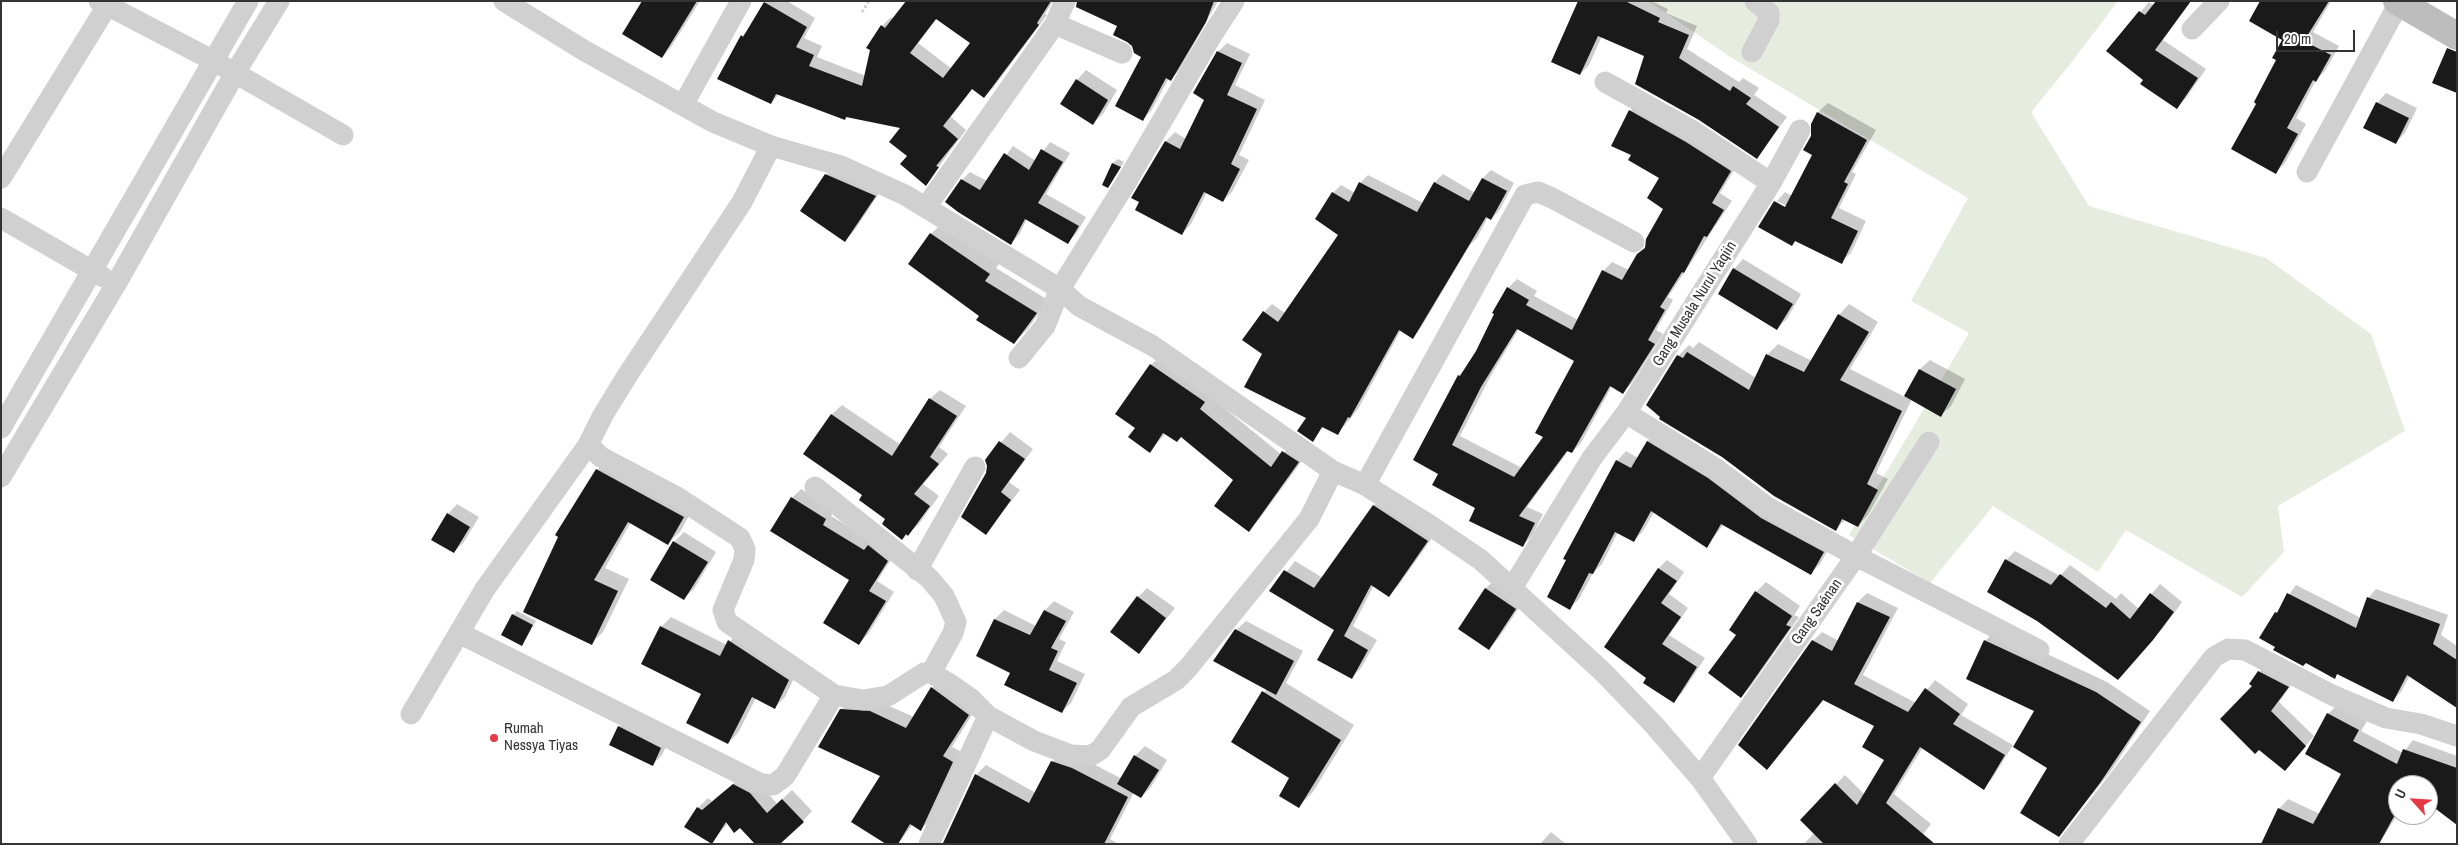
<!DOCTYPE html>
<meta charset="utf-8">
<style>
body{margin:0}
#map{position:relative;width:2458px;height:845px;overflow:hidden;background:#fff;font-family:"Archivo Narrow",sans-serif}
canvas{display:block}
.frame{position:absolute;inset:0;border:2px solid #333;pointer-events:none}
.north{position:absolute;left:2388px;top:775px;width:50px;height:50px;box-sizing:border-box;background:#fff;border:1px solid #adadad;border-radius:50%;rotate:296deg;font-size:14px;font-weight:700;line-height:20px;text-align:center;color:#333}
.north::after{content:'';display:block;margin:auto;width:18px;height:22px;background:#e63946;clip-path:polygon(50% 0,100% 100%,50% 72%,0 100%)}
.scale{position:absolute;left:2276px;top:30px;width:79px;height:22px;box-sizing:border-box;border:2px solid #333;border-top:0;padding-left:6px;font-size:15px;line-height:18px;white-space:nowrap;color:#333;-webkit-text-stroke:4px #fff;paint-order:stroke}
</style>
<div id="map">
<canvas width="2458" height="845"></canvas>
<div class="frame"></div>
<div class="north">U</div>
<div class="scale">20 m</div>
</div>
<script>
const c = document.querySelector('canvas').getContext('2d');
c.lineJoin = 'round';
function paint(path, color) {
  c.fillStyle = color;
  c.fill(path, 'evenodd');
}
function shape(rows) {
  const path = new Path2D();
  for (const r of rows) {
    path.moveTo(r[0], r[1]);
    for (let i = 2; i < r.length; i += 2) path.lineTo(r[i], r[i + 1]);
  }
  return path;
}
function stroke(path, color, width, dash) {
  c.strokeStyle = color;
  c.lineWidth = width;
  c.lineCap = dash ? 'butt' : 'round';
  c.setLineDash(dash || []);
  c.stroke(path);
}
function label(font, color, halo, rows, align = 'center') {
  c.font = font + ' "Archivo Narrow",sans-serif';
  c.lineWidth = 5;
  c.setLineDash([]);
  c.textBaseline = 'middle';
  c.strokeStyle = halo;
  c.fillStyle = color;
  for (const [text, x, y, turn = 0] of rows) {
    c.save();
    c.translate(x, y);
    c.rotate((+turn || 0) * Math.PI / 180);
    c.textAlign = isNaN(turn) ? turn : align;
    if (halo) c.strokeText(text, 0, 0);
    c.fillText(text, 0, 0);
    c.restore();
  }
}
paint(shape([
 [1648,1,2118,1,2071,63,2031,112,2089,206,2266,258,2371,334,2405,431,2278,506,2284,552,2242,597,2126,530,2098,572,1993,506,1930,583,1849,535,1969,333,1911,301,1968,198,1732,58]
]), '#e6ecdf');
paint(shape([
 [644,1,700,1,671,47,662,57],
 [767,1,787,1,815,18,804,38,822,46,817,57,866,76,882,26,891,17,893,19,907,1,1053,1,1045,14,1047,15,993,88,984,97,973,88,951,117,966,130,926,184,909,155,902,127,848,116,845,119,779,94,771,103,742,36,750,28],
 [937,18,972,42,952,69,918,43],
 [1100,1,1218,1,1179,71,1171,79,1169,78,1151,111,1143,119,1143,56],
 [1580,1,1651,1,1668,9,1666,13,1697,26,1687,49,1739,82,1743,78,1759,88,1754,95,1787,117,1757,157,1646,56,1602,36,1589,65,1580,74],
 [2158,1,2191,1,2163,40,2206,69,2186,98,2177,107,2108,50,2149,2,2154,6],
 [2261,1,2331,1,2313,32,2339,46,2325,71,2316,80,2296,118,2306,124,2285,163,2276,172,2258,103,2278,59,2283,39],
 [1227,43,1250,54,1235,85,1265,100,1239,155,1249,160,1232,192,1223,201,1207,192,1191,224,1182,234,1141,201,1133,198,1166,141,1175,132,1186,139,1206,99,1218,52],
 [1086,70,1117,90,1103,114,1093,123,1077,80],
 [2386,93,2417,108,2405,133,2396,142,2377,103],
 [1639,102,1739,162,1720,193,1732,201,1668,297,1673,300,1656,330,1663,334,1632,383,1623,392,1612,386,1581,443,1572,452,1569,450,1527,507,1543,514,1532,536,1523,545,1440,473,1414,459,1459,376,1477,351,1508,288,1517,279,1537,291,1534,296,1578,320,1603,271,1612,262,1629,270,1638,254,1646,246,1665,208,1661,177,1633,155,1613,145,1630,111],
 [1519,329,1576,361,1545,437,1522,468,1460,436,1490,377],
 [1828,103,1876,130,1852,172,1856,174,1839,208,1866,221,1851,253,1841,262,1796,241,1792,245,1760,226,1776,201,1790,212,1792,209,1777,201,1785,192,1792,196,1814,154,1812,124,1818,112],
 [1050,142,1070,153,1046,194,1086,217,1076,234,1068,242,1027,219,1019,235,1011,243,962,180,970,172,987,181,1013,146,1036,161],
 [1118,159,1124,162,1108,186,1104,184,1113,163],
 [836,166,884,186,854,231,845,240,826,175],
 [1491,170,1514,183,1499,211,1491,219,1488,217,1477,238,1470,245,1420,329,1413,337,1401,330,1358,409,1345,425,1337,433,1324,426,1312,440,1307,418,1264,353,1264,312,1272,304,1285,313,1340,235,1316,219,1333,193,1341,185,1355,193,1360,183,1368,175,1423,203,1435,182,1443,174,1475,193,1483,178],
 [944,221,1002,260,996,268,1048,300,1027,330,1014,342,910,264,931,234],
 [1743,259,1801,294,1787,319,1777,328,1734,269],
 [1849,304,1878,322,1850,369,1905,397,1920,369,1930,360,1965,379,1951,406,1941,415,1912,399,1876,473,1888,479,1868,515,1858,526,1845,520,1836,529,1678,356,1689,345,1693,348,1699,342,1756,378,1767,355,1778,344,1812,361,1839,315],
 [1163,353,1211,397,1282,455,1295,440,1310,450,1260,518,1248,530,1235,480,1181,436,1166,433,1150,451,1136,427,1117,414,1151,365],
 [940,390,966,406,939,447,948,454,923,484,939,496,918,525,902,539,887,519,864,495,805,454,832,414,842,405,901,445,930,399],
 [1010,432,1033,449,1009,482,1020,490,986,533,989,466,986,460],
 [1657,432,1832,543,1820,564,1811,573,1724,524,1707,546,1654,512,1643,531,1634,541,1618,532,1602,564,1593,573,1579,599,1570,608,1617,461,1626,451,1638,458,1648,441],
 [609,458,695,505,680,532,668,543,631,522,605,568,629,579,603,632,592,643,560,536,557,535,597,470],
 [801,489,835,509,831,516,873,541,896,552,877,581,894,592,868,634,859,644,851,580,792,498],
 [1384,496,1437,531,1398,586,1389,595,1374,585,1353,626,1377,640,1361,668,1351,678,1335,630,1271,591,1295,561,1323,578,1374,505],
 [457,504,479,517,464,542,454,552,448,514],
 [684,532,716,552,694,589,684,598,674,542],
 [2015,551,2060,576,2070,565,2116,599,2121,593,2139,609,2160,584,2182,602,2163,628,2127,669,2006,560],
 [1667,560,1684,572,1669,594,1688,608,1669,635,1705,658,1682,693,1673,701,1648,678,1606,646,1659,568],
 [1496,579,1525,599,1498,639,1489,648,1460,628,1486,588],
 [1766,582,1800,606,1794,615,1799,617,1751,686,1741,696,1738,635,1731,630,1756,592],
 [2296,585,2361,618,2368,598,2376,589,2448,615,2441,635,2457,646,2457,706,2410,675,2401,692,2392,701,2338,673,2334,677,2277,647,2276,613],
 [1147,588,1175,608,1139,652,1138,597],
 [1867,593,1898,608,1863,675,1916,703,1935,680,1968,704,1961,715,2013,745,1992,779,1984,788,1923,747,1894,794,1931,824,1915,844,1804,844,1814,833,1801,820,1845,775,1865,795,1885,760,1876,726,1824,699,1767,768,1740,745,1813,641,1822,632,1839,641,1858,602],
 [1054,601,1074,612,1059,639,1066,642,1057,661,1085,674,1071,703,1062,712,1012,672,978,655,995,619,1004,610,1036,626,1045,610],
 [517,611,536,621,522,644,513,615],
 [671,617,727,645,739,631,798,670,785,697,775,707,756,698,738,733,728,743,702,694,643,663,661,627],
 [1246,621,1303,651,1286,683,1354,725,1313,792,1299,806,1291,778,1233,742,1267,688,1236,630],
 [1996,630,2107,682,2150,711,2111,771,2059,835,2049,767,2036,710,1985,641],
 [2268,663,2296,678,2279,702,2314,736,2285,770,2254,686,2259,672],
 [941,679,978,705,952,747,962,752,931,820,921,829,913,824,898,844,888,844,882,775,841,710,851,700,880,702,914,717,932,688],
 [2337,705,2367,721,2361,731,2403,753,2413,740,2457,756,2457,823,2428,802,2428,785,2398,785,2398,814,2379,844,2263,844,2279,809,2288,799,2320,814,2342,773,2328,714],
 [628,718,670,738,662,755,653,764,619,727],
 [1145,746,1167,760,1151,787,1141,797,1134,792,1110,839,1118,844,945,842,976,775,986,765,1036,793,1052,762,1062,752,1082,758,1122,779,1135,756],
 [744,775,760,783,777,804,792,790,812,811,803,821,740,826,728,823,711,843,686,827,698,808,708,798,712,801],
 [1551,832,1566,844,1540,844]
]), '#0003');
paint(shape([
 [642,1,697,1,662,58,622,34],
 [906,1,1051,1,1037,23,1039,25,984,98,972,89,943,126,958,139,936,166,939,167,926,186,900,164,907,156,889,142,900,128,846,117,845,120,776,94,771,104,717,79,741,35,743,37,764,2,807,27,796,47,814,55,809,66,862,86,870,50,866,48,881,25,885,28],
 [936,19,970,43,943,78,910,53],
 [1077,1,1214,1,1206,22,1171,81,1166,78,1143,121,1115,106,1141,57,1134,53,1132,46,1127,42,1113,35,1117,26,1076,7],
 [1578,1,1625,1,1660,18,1658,22,1689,35,1679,58,1730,91,1733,86,1751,98,1746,104,1779,127,1757,159,1699,120,1635,84,1644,56,1598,36,1580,75,1551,62],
 [2156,1,2191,1,2155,50,2198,78,2177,109,2140,84,2143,80,2106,51,2139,11,2145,15],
 [2260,1,2329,1,2304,41,2331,55,2316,82,2313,80,2287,128,2298,134,2276,174,2231,149,2256,104,2254,102,2276,60,2272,58,2282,40,2249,21],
 [2447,48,2457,52,2457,93,2432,83],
 [1217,51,1242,63,1227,95,1257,109,1231,164,1240,169,1223,202,1204,192,1182,235,1135,210,1139,202,1131,198,1165,141,1180,149,1204,100,1193,93],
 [1076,79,1108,100,1093,125,1060,104],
 [2376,102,2409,118,2396,144,2363,128],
 [1629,110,1686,142,1731,171,1712,203,1724,210,1707,237,1704,236,1684,273,1682,272,1660,307,1665,310,1648,340,1655,344,1623,394,1610,386,1572,453,1567,451,1519,516,1535,523,1523,547,1469,521,1475,508,1432,485,1438,474,1413,460,1458,375,1460,376,1476,351,1494,314,1492,313,1507,287,1529,300,1526,305,1572,330,1602,270,1622,280,1637,254,1645,248,1646,239,1663,209,1647,198,1659,178,1628,160,1631,155,1611,146],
 [1517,329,1574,361,1535,433,1543,437,1514,477,1452,445,1481,387],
 [1817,112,1867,140,1844,182,1848,184,1831,218,1858,231,1842,264,1795,241,1792,246,1758,227,1774,201,1785,207,1812,155,1803,150,1811,136,1811,124],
 [1041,149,1063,162,1038,203,1079,226,1068,244,1025,219,1011,245,958,212,945,202,961,179,980,190,1004,153,1029,170],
 [1112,163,1121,167,1108,188,1102,185],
 [825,174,876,196,845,242,800,211],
 [1482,178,1507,191,1491,220,1486,217,1413,339,1399,330,1350,418,1348,417,1338,435,1322,427,1313,442,1297,431,1306,418,1244,387,1262,354,1242,340,1263,311,1278,322,1338,235,1315,219,1332,192,1349,202,1359,182,1417,212,1434,182,1469,201],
 [930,233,990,274,985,281,1037,313,1014,344,976,320,979,316,908,264],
 [1733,268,1793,304,1777,330,1718,294],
 [1838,314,1869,332,1840,380,1902,411,1867,484,1878,490,1858,527,1842,519,1836,531,1774,496,1722,457,1659,419,1660,417,1646,405,1677,355,1683,358,1687,352,1749,390,1766,354,1804,372],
 [1150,364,1205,402,1200,409,1271,467,1282,451,1299,462,1249,532,1214,506,1233,480,1181,437,1177,442,1163,433,1150,453,1128,437,1135,428,1115,414],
 [1919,369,1956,389,1941,417,1904,396],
 [929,398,957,416,930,457,939,464,914,494,930,506,908,536,906,534,902,540,882,524,885,519,859,500,862,495,803,454,831,414,892,456],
 [999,441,1025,459,1001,492,1011,500,986,535,961,517,986,473,987,466,985,460],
 [1647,441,1708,478,1761,518,1824,552,1811,575,1721,524,1707,548,1651,511,1634,542,1615,532,1593,574,1589,573,1570,610,1547,597,1566,560,1563,559,1616,460,1631,468],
 [596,469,684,517,668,545,628,522,594,580,618,591,592,645,523,612,558,537,555,535],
 [791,497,826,519,823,525,864,550,868,545,888,561,869,591,886,601,859,645,823,623,849,580,770,531],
 [1373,505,1428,541,1389,597,1371,585,1344,636,1368,650,1352,679,1317,660,1334,630,1269,591,1284,570,1314,588],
 [447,513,470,527,454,553,431,540],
 [673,541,708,562,684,600,650,580],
 [2005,559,2051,585,2060,574,2106,608,2111,602,2130,619,2150,593,2174,612,2153,640,2118,680,2037,621,1987,592],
 [1658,568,1677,581,1661,603,1681,617,1662,644,1697,667,1674,703,1643,683,1646,678,1604,647],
 [1485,588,1516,609,1489,650,1458,629],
 [1755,591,1792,616,1786,625,1791,627,1741,698,1708,673,1736,635,1729,630],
 [2287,593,2356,628,2367,597,2440,624,2433,644,2457,660,2457,708,2407,675,2393,702,2337,674,2335,679,2306,663,2303,666,2273,650,2275,647,2259,638,2275,612,2277,613],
 [1137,596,1166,618,1139,654,1110,632],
 [1857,602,1890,617,1854,684,1908,712,1925,688,1960,714,1953,724,2005,755,1984,790,1920,747,1886,803,1935,844,1824,844,1800,820,1835,783,1857,805,1884,760,1862,747,1874,726,1823,700,1767,770,1738,745,1812,640,1832,651],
 [1044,610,1066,621,1051,648,1058,651,1049,670,1077,683,1062,713,1004,685,1010,673,976,656,994,619,1030,635],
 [512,614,533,625,522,646,501,635],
 [660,626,720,656,728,640,789,680,775,709,752,697,728,744,686,723,701,694,641,664],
 [1235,629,1294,661,1276,695,1213,661],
 [1984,640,2096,692,2141,722,2100,783,2059,837,2020,813,2047,768,2013,747,2034,711,1966,679],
 [2258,671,2289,687,2271,711,2306,746,2285,771,2259,750,2255,754,2220,719,2252,686,2249,684],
 [931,687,969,715,943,756,953,762,921,831,910,824,898,844,886,844,851,822,880,776,818,747,840,709,870,711,906,728],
 [1262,691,1341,740,1299,808,1279,796,1289,778,1231,742],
 [2327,713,2359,730,2353,741,2397,764,2403,749,2457,768,2457,825,2428,803,2428,785,2403,785,2398,781,2398,809,2379,844,2261,844,2278,808,2313,824,2341,774,2305,754],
 [618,726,661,748,653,766,609,745],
 [1134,755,1159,770,1141,798,1117,784],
 [1051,761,1072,768,1128,797,1104,844,943,843,975,774,1029,803],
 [733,784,750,793,767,813,782,799,804,822,780,844,755,844,740,828,734,833,726,822,712,844,684,827,697,807,702,810]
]), '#1a1a1a');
stroke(shape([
 [862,12,869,1]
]), '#cdcdcd', 3, [2.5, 2.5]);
stroke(shape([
 [99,1,214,61,343,135],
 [504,1,585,51,713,122,771,146,841,166,905,195,1060,289,1079,306,1153,346,1333,471,1365,485,1428,524,1481,560,1603,672,1654,725,1700,778,1747,844],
 [1055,24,1122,53],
 [2192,29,2219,1],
 [1752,52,1769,20,1769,13,1755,1],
 [683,105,741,1],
 [771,146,742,202,627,376,603,415,588,445,601,457,677,497,740,538,745,549,744,560,723,610,727,622,834,695],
 [2307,172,2399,3],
 [1,178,107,6],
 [1771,183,1800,130],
 [926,207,1055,24,1065,1],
 [1,218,103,277],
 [1019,358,1045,326,1060,289,1124,186,1212,35,1234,1],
 [1626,413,1715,468,1767,507,1856,556,2039,650],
 [1,428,248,1],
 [1,477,116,284,235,73,279,1],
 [1365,485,1525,195,1538,192,1552,198,1634,242],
 [815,487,929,578,944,596,956,622,953,633,931,673],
 [917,570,975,467],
 [1512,588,1592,458,1626,413,1771,183,1693,131,1605,82],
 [459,633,761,784,773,785,785,776,834,695,863,700,888,696,924,673,931,673,950,684,970,698,988,716,1034,741,1071,755,1090,756,1100,750,1131,707,1176,680,1188,668,1309,519,1333,471],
 [411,714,485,589,588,445],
 [1700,778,1856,556,1929,442],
 [929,844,988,716],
 [2069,844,2214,657,2228,649,2245,650,2332,695,2386,718,2421,724,2457,736]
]), '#d0d0d0', 21);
stroke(shape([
 [2397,1,2457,36]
]), '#bdbdbd', 28);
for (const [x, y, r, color] of [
 [494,738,5,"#e63946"]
]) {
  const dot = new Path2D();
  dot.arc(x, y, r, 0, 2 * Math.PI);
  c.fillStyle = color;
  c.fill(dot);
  stroke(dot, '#fff', 2);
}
label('15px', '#333', '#fff', [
 ["Gang Musala Nurul Yaqiin",1695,304,-58],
 ["Gang Saénan",1817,612,-55]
]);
label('15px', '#333', '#fff', [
 ["Rumah",504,729],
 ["Nessya Tiyas",504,746]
], 'left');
</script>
